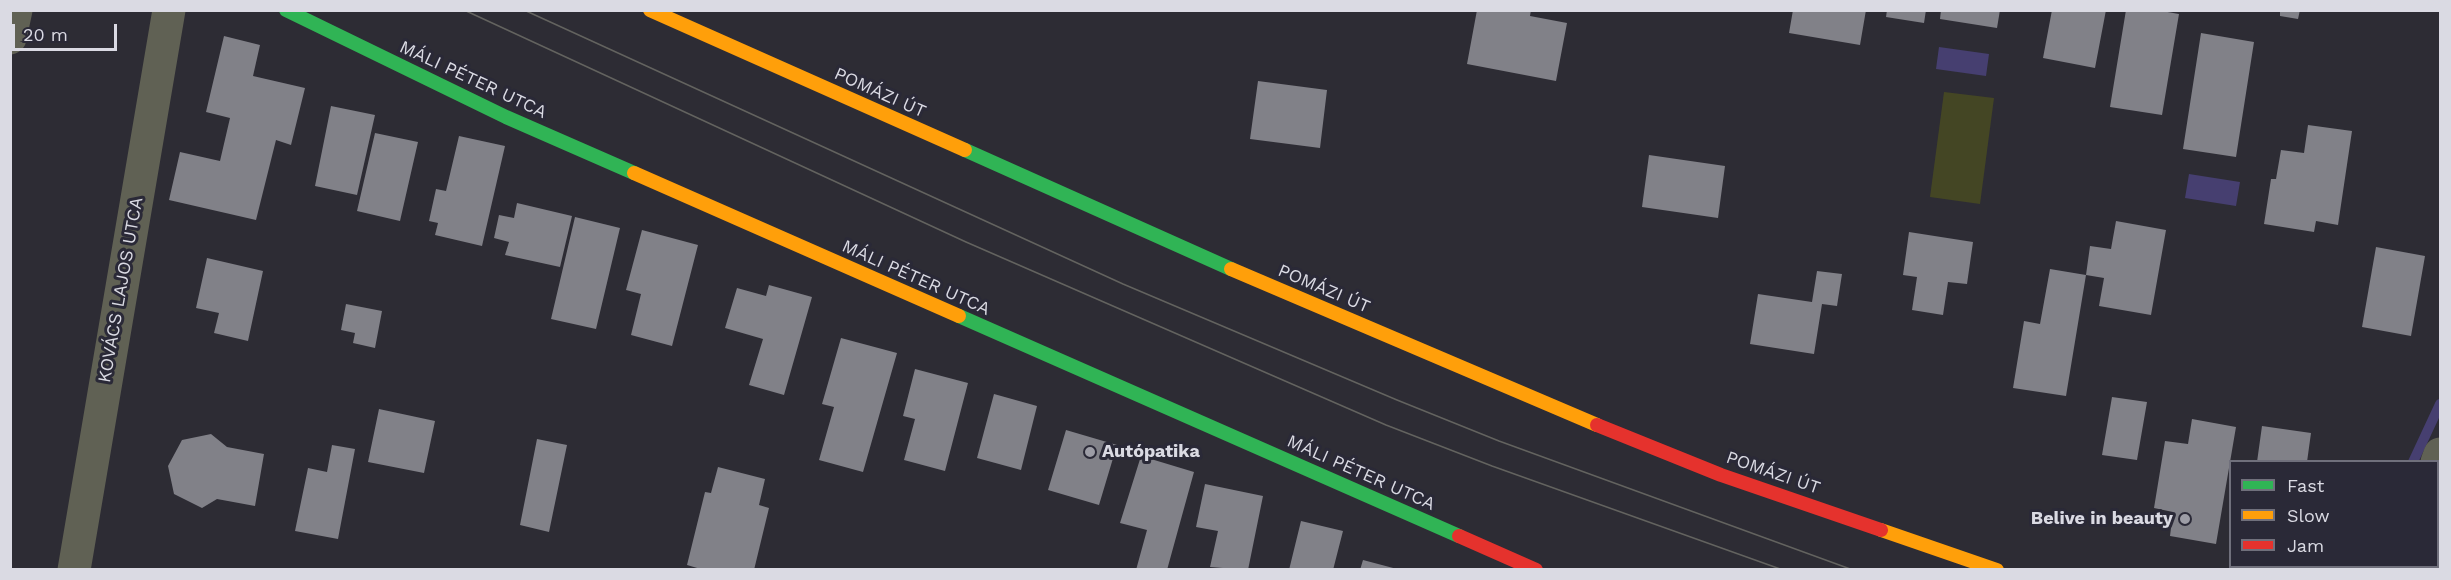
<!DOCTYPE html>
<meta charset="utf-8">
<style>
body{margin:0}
#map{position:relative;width:2451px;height:580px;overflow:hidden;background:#2d2c34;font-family:"Work Sans",sans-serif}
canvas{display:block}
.frame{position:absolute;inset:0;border:12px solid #dadae3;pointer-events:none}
.legend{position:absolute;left:2229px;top:460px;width:210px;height:108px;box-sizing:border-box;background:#2a2937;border:2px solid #70707c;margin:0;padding:8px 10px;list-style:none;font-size:18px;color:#dadae3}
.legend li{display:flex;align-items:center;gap:12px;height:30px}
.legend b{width:30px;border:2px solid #70707c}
.scale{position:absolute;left:12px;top:24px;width:105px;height:27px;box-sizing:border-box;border:3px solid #dadae3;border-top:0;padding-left:8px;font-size:18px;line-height:21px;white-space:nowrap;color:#dadae3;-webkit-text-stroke:4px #2a2937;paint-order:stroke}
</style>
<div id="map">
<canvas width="2451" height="580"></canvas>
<div class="frame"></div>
<ul class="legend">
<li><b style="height:8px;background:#30b455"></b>Fast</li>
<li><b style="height:8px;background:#ff9f0a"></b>Slow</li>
<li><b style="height:8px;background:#e5322d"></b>Jam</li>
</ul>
<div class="scale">20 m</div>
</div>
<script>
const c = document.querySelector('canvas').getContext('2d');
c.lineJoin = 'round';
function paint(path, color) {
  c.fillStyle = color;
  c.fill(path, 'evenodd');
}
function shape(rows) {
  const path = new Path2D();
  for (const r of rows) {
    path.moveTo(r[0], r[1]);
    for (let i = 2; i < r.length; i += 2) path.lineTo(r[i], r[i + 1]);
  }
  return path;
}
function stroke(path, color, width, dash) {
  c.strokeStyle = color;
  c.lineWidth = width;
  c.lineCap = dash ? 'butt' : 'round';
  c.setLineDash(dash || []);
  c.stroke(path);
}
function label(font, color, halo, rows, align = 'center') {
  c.font = font + ' "Work Sans",sans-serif';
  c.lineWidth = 6;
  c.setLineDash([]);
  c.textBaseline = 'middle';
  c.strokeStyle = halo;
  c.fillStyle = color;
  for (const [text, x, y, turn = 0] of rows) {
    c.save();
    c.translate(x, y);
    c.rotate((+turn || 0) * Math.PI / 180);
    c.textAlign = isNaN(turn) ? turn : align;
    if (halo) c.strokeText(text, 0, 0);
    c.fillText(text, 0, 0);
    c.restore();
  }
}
paint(shape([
 [1944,92,1994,98,1980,204,1930,197]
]), '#444624');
paint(shape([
 [1939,47,1989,54,1986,76,1936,69],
 [2189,174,2240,182,2236,206,2185,198]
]), '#463f70');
stroke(shape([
 [2413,462,2440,404],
 [2362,570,2363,566]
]), '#463f70', 10);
paint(shape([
 [1477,10,1531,10,1530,16,1567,23,1556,81,1467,64],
 [1793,10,1866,10,1860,45,1789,33],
 [1887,10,1926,10,1924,23,1886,17],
 [1941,10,2000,10,1997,28,1940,19],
 [2052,10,2106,10,2095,68,2043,58],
 [2126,10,2156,10,2179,14,2162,115,2110,107],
 [2280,10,2300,10,2298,19,2280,16],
 [2201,33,2254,42,2236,157,2183,149],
 [224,36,260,45,253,76,305,88,291,145,276,140,256,220,169,200,180,152,220,161,230,118,206,112],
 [1258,81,1327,90,1320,148,1250,139],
 [331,106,375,115,357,195,315,186],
 [2308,125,2352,131,2338,225,2316,221,2314,232,2264,224,2271,179,2276,179,2281,150,2304,153],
 [375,133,418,142,400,221,357,211],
 [459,136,505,146,482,246,435,235,438,223,429,221,436,189,446,191],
 [1649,155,1725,166,1718,218,1642,207],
 [517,203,572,216,560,267,505,255,509,242,494,238,499,215,514,218],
 [575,217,620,228,596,329,551,319],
 [2116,221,2166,230,2151,315,2099,306,2104,278,2086,275,2090,246,2111,249],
 [642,230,698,245,672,346,631,335,641,294,626,290],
 [1909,232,1973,242,1967,284,1948,282,1943,315,1912,310,1917,277,1903,275],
 [2376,247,2425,256,2411,336,2362,327],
 [207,258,263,271,248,341,214,333,219,313,196,308],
 [2050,269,2086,275,2066,396,2013,388,2024,321,2040,324],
 [1817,271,1842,274,1837,306,1822,304,1814,354,1750,344,1758,294,1812,302],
 [769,285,812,297,784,395,749,385,763,339,725,328,737,288,766,296],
 [346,304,382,311,375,348,353,343,355,333,341,330],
 [841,338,897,353,863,472,819,460,834,407,822,404],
 [915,369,968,383,945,471,904,460,915,419,903,416],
 [994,394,1037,406,1021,470,977,458],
 [2112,397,2147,402,2137,460,2102,455],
 [379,409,435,421,424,473,368,462],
 [2192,419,2236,427,2216,544,2170,536,2173,512,2154,508,2165,441,2188,444],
 [2262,426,2311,433,2307,462,2257,462],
 [1066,430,1117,445,1099,505,1048,490],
 [211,434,227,447,264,454,255,506,217,499,202,508,174,494,168,466,182,440],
 [537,439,567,445,549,532,520,525],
 [332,445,355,449,338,539,295,531,308,468,327,472],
 [1141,456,1194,472,1167,570,1136,570,1147,530,1120,523],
 [718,467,765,479,759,505,769,508,754,570,704,570,687,565,705,492,711,493],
 [1205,484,1263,496,1248,570,1210,567,1218,531,1196,527],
 [1301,521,1343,531,1333,570,1289,570],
 [1363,560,1397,569,1397,570,1360,570]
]), '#818188');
stroke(shape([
 [10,38,16,10],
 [2437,462,2440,454],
 [74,570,169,10],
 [2384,570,2385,566]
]), '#606154', 33);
stroke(shape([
 [286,10,506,117,634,173],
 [965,150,1231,269],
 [959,316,1459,536]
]), '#30b455', 14);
stroke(shape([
 [650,10,965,150],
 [634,173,959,316],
 [1231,269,1597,425],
 [1881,530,1997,570]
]), '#ff9f0a', 14);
stroke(shape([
 [1597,425,1721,475,1881,530],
 [1459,536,1536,570]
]), '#e5322d', 14);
stroke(shape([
 [464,10,966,242,1386,425,1492,466,1783,570],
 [524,10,1123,284,1397,400,1499,441,1853,570]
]), '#63635f', 1.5);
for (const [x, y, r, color] of [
 [1090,452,6,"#9d9da6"],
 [2185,519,6,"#9d9da6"]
]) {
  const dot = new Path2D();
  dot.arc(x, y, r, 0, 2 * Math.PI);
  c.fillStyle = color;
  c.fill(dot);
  stroke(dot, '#2a2937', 2);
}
label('18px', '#dadae3', '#2a2937', [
 ["MÁLI PÉTER UTCA",473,80,25],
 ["POMÁZI ÚT",880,93,24],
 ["MÁLI PÉTER UTCA",916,278,24],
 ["POMÁZI ÚT",1324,289,23],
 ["KOVÁCS LAJOS UTCA",121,290,-80],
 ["MÁLI PÉTER UTCA",1361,473,24],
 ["POMÁZI ÚT",1773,473,19]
]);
label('bold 18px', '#dadae3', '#2a2937', [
 ["Autópatika",1102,452],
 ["Belive in beauty",2173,519,"right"]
], 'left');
</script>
